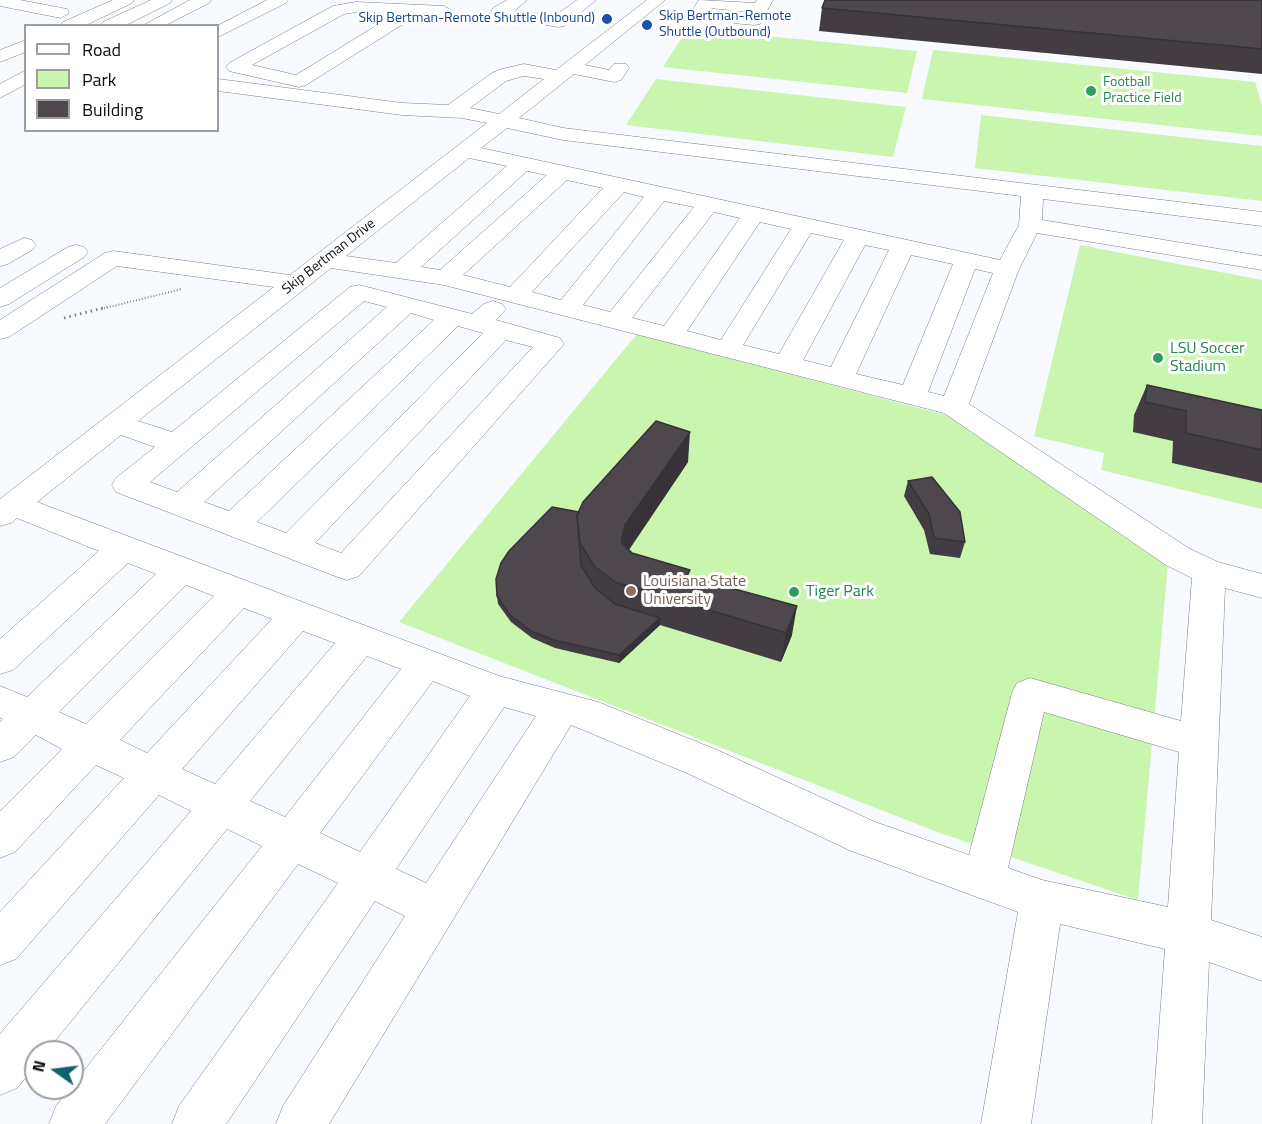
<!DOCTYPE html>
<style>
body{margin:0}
#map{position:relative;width:1262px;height:1124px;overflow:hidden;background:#f7fafe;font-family:"Titillium Web",sans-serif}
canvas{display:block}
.legend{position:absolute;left:24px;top:24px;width:195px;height:108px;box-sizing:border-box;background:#fff;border:2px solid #9d9e9f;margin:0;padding:8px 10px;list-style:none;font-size:18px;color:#0a0d10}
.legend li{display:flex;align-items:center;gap:12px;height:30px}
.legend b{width:30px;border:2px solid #9d9e9f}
.north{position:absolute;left:24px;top:1040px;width:60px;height:60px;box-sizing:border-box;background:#fff;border:2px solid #9d9e9f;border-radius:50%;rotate:284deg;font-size:16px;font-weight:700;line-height:24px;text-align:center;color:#0a0d10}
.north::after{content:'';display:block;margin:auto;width:21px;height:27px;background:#13616b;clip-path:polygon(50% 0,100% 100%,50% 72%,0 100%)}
</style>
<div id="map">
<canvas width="1262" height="1124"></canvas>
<ul class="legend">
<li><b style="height:8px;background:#fff"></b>Road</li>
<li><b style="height:16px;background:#caf5ae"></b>Park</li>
<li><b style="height:16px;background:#4e474e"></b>Building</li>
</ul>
<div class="north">N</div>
</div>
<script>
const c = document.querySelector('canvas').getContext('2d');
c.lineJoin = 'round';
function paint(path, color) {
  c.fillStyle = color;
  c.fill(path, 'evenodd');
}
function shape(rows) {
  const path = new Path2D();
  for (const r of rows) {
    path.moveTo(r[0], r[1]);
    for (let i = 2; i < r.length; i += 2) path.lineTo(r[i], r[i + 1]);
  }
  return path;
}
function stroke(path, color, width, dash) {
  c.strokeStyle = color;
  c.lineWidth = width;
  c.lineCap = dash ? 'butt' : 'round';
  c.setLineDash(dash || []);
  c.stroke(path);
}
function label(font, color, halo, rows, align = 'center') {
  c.font = font + ' "Titillium Web",sans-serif';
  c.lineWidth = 6;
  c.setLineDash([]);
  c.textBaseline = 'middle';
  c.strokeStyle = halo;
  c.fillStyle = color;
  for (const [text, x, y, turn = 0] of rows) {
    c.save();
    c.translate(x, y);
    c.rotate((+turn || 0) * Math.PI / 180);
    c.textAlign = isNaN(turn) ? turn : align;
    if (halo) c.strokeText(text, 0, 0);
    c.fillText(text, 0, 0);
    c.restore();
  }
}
paint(shape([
 [688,28,917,51,907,93,663,67],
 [933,50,1255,82,1262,105,1262,136,922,99],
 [656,79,906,107,893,157,626,125],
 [981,115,1262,146,1262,201,975,168],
 [1080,245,1262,280,1262,509,1101,470,1104,453,1034,436],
 [637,334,953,417,1168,563,1138,900,940,833,399,622]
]), '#caf5ae');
const minor = shape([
 [0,0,20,0,67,9,69,13,61,18,0,6,0,0],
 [113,0,134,0,132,3,84,26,61,26,63,22,113,0],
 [151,0,172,0,170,3,124,26,101,26,103,22,151,0],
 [190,0,211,0,209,3,164,26,142,26,190,0],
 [267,0,288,0,286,3,218,37,217,26,267,0],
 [507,0,527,0,515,10,555,16,577,0,596,0,564,26,558,27,493,16,491,12,493,8,507,0],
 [647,0,665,0,585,65,609,70,614,64,626,64,629,68,621,80,614,82,574,74,519,118,563,128,1262,212,1262,226,1043,199,1042,220,1262,256,1262,270,1037,233,1019,269,969,404,1190,549,1218,562,1262,574,1262,598,1225,588,1211,920,1262,937,1262,981,1209,962,1202,1124,1152,1124,1165,949,1060,924,1031,1124,981,1124,1018,912,849,850,689,774,571,725,329,1124,276,1124,283,1106,405,916,375,901,226,1124,172,1124,179,1106,338,883,298,864,105,1124,49,1124,56,1106,262,846,227,829,46,1052,36,1052,36,1065,17,1088,0,1095,0,1034,191,811,159,795,16,959,0,965,0,912,124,778,96,765,15,852,0,858,0,811,62,749,36,735,14,757,0,762,0,722,3,719,0,718,0,686,27,697,156,574,128,563,13,670,0,674,0,639,99,551,17,518,11,523,0,526,0,499,274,287,117,266,9,337,0,339,0,320,105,253,113,251,290,275,487,123,462,118,402,115,218,91,218,79,402,103,448,105,492,73,502,69,524,64,556,70,647,0],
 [524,76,544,79,499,114,470,108,506,81,524,76],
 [507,128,563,140,1021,196,1019,225,1000,260,481,148,507,128],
 [469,158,507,166,396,263,346,256,469,158],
 [527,171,547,175,440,270,421,267,527,171],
 [567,180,603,188,510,287,463,275,567,180],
 [624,192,644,197,561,300,532,292,624,192],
 [664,201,694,207,610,312,583,305,664,201],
 [714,212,740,218,664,326,632,318,714,212],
 [760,222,791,229,721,340,687,331,760,222],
 [811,233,844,240,779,354,743,345,811,233],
 [865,245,889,250,831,367,803,360,865,245],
 [911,255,953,264,903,385,856,374,911,255],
 [331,268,444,285,944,413,1166,565,1192,578,1181,721,1030,678,1017,683,1012,693,969,855,875,822,717,750,598,702,499,676,37,502,121,435,155,447,116,478,112,485,116,492,335,576,347,580,359,576,564,344,560,338,496,320,506,309,502,304,493,301,484,304,472,314,359,285,350,287,172,432,138,421,331,268],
 [975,269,993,273,944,396,928,392,975,269],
 [364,301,387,307,177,492,150,482,364,301],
 [411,313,434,320,229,511,204,502,411,313],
 [458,326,483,333,286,533,257,522,458,326],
 [506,340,533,347,341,553,315,543,506,340],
 [186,585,214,596,86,724,59,712,186,585],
 [244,608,272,619,147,753,120,740,244,608],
 [303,631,335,643,215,784,182,769,303,631],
 [367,656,401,669,285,817,250,801,367,656],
 [433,681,470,696,360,852,320,833,433,681],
 [504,707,536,716,426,883,396,869,504,707],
 [1044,712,1179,752,1168,907,1042,880,1008,868,1044,712],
 [699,0,755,3,757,0,773,0,760,24,754,25,691,19,689,15,699,0],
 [710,8,750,12,749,14,708,11,710,8],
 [356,2,444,6,452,11,444,16,419,14,306,85,299,87,229,71,226,67,229,63,333,6,356,2],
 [356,12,397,13,296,75,252,65,344,14,356,12],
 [26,40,26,52,0,62,0,50,26,40],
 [26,70,26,84,0,98,0,84,26,70],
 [24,238,32,240,36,245,32,250,8,264,0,266,0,249,24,238],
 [76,245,84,247,88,252,84,257,9,304,0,307,0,288,68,247,76,245]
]);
stroke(minor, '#798188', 1);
stroke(shape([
 [101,309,182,289]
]), '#7f8285', 2, [1, 2]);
stroke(shape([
 [64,318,107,307]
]), '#7f8285', 3, [1.5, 4]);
paint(minor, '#fff');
paint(shape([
 [1262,0,1262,74,819,31,822,8],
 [1147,385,1262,410,1262,483,1172,463,1173,441,1133,432,1134,415],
 [688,462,629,550,632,553,689,576,792,635,781,662,660,625,619,663,555,648,532,638,511,622,498,604,497,596,579,512],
 [908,481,965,542,960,558,930,554,924,530,904,496]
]), '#433d43');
paint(shape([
 [690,432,688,462,625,555,621,542,625,525],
 [797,606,792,635,781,662,786,633],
 [660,618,660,625,619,663,619,655]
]), '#373237');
const building = shape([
 [825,0,1262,0,1262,49,822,8,825,0],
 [1147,385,1262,410,1262,450,1186,433,1186,411,1145,402,1147,385],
 [656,421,690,432,625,525,621,542,632,553,690,570,687,576,797,606,786,633,615,582,594,566,580,543,577,515,583,502,656,421],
 [932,477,960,512,965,542,934,538,929,514,908,481,932,477],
 [552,507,579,512,577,515,581,565,595,588,615,604,660,618,619,655,554,640,531,631,510,615,497,596,496,579,501,563,509,551,552,507]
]);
paint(building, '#4e474e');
stroke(building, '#373237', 1.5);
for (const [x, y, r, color] of [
 [607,19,6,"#1a4fb4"],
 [647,25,6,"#1a4fb4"],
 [1091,91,6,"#2e9e5b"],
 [1158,358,6,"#2e9e5b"],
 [631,591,6,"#8d6e63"],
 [794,592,6,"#2e9e5b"]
]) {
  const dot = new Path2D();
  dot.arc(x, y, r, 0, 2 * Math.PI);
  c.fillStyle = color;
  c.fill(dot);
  stroke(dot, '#fff', 2);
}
label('14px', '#164399', '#fff', [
 ["Skip Bertman-Remote",659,17],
 ["Shuttle (Outbound)",659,33],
 ["Skip Bertman-Remote Shuttle (Inbound)",595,19,"right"]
], 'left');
label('14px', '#27864d', '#fff', [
 ["Football",1103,83],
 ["Practice Field",1103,99]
], 'left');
label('14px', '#0a0d10', '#fff', [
 ["Skip Bertman Drive",329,257,-38]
]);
label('16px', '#27864d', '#fff', [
 ["LSU Soccer",1170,349],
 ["Stadium",1170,367],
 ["Tiger Park",806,592]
], 'left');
label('16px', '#785e54', '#fff', [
 ["Louisiana State",643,582],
 ["University",643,600]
], 'left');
</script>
